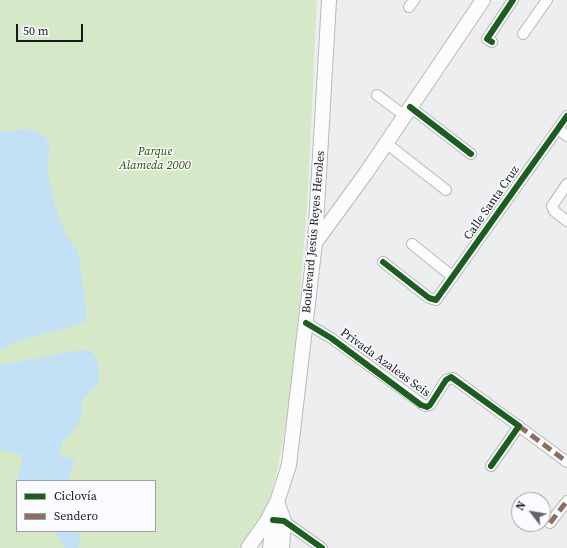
<!DOCTYPE html>
<meta charset="utf-8">
<style>
body{margin:0}
#map{position:relative;width:567px;height:548px;overflow:hidden;background:#eceef0;font-family:"Source Serif 4",serif}
canvas{display:block}
.legend{position:absolute;left:16px;top:480px;width:140px;height:52px;box-sizing:border-box;background:#f9fbff;border:1px solid #9fa1a3;margin:0;padding:5px 7px;list-style:none;font-size:12px;color:#18191a}
.legend li{display:flex;align-items:center;gap:8px;height:20px}
.legend b{width:20px;border:1px solid #9fa1a3}
.north{position:absolute;left:511px;top:492px;width:40px;height:40px;box-sizing:border-box;background:#f9fbff;border:1px solid #9fa1a3;border-radius:50%;rotate:301deg;font-size:11px;font-weight:700;line-height:16px;text-align:center;color:#18191a}
.north::after{content:'';display:block;margin:auto;width:14px;height:18px;background:#626465;clip-path:polygon(50% 0,100% 100%,50% 72%,0 100%)}
.scale{position:absolute;left:16px;top:24px;width:67px;height:18px;box-sizing:border-box;border:2px solid #18191a;border-top:0;padding-left:5px;font-size:12px;line-height:14px;white-space:nowrap;color:#18191a;-webkit-text-stroke:3px #f9fbff;paint-order:stroke}
</style>
<div id="map">
<canvas width="567" height="548"></canvas>
<ul class="legend">
<li><b style="height:5px;background:#1b5e20"></b>Ciclovía</li>
<li><b style="height:5px;background:#8d6e63"></b>Sendero</li>
</ul>
<div class="north">N</div>
<div class="scale">50 m</div>
</div>
<script>
const c = document.querySelector('canvas').getContext('2d');
c.lineJoin = 'round';
function paint(path, color) {
  c.fillStyle = color;
  c.fill(path, 'evenodd');
}
function shape(rows) {
  const path = new Path2D();
  for (const r of rows) {
    path.moveTo(r[0], r[1]);
    for (let i = 2; i < r.length; i += 2) path.lineTo(r[i], r[i + 1]);
  }
  return path;
}
function stroke(path, color, width, dash) {
  c.strokeStyle = color;
  c.lineWidth = width;
  c.lineCap = dash ? 'butt' : 'round';
  c.setLineDash(dash || []);
  c.stroke(path);
}
function label(font, color, halo, rows, align = 'center') {
  c.font = font + ' "Source Serif 4",serif';
  c.lineWidth = 3;
  c.setLineDash([]);
  c.textBaseline = 'middle';
  c.strokeStyle = halo;
  c.fillStyle = color;
  for (const [text, x, y, turn = 0] of rows) {
    c.save();
    c.translate(x, y);
    c.rotate((+turn || 0) * Math.PI / 180);
    c.textAlign = isNaN(turn) ? turn : align;
    if (halo) c.strokeText(text, 0, 0);
    c.fillText(text, 0, 0);
    c.restore();
  }
}
paint(shape([
 [0,0,317,0,308,193,293,382,278,468,271,494,260,519,239,548,0,548],
 [17,481,155,481,155,531,17,531]
]), '#d5e9c8');
paint(shape([
 [27,129,35,130,44,136,50,144,47,169,54,203,65,234,78,252,86,309,85,321,74,326,20,340,0,350,0,132],
 [81,350,91,351,97,360,99,372,98,384,86,396,81,404,82,416,75,429,63,441,59,451,62,457,69,457,75,461,71,468,69,481,20,481,18,479,22,461,20,454,0,450,0,365],
 [55,531,78,531,80,545,77,548,65,548]
]), '#c2e0f6');
const street = shape([
 [409,7,414,0],
 [523,34,547,0],
 [492,42,487,39,513,0],
 [377,95,404,115],
 [410,107,471,154],
 [558,129,567,136],
 [386,143,446,190],
 [567,184,552,206,554,211,567,221],
 [412,244,453,277],
 [383,262,429,298,436,300,567,116],
 [306,323,331,338,425,406,430,405,446,380,453,378,567,462],
 [491,466,519,426],
 [279,521,284,521,322,548],
 [550,523,567,501]
]);
const secondary = shape([
 [315,243,366,173,483,0],
 [277,502,284,521,282,548],
 [248,548,267,521,277,502,289,465,315,243,329,0],
 [270,548,274,514]
]);
stroke(street, '#b8b9bb', 12);
stroke(secondary, '#b8b9bb', 16);
stroke(street, '#fcfcfd', 10);
stroke(secondary, '#fcfcfd', 14);
stroke(shape([
 [519,426,567,462],
 [550,523,567,501]
]), '#8d6e63', 5, [10, 5]);
stroke(shape([
 [492,42,487,39,513,0],
 [410,107,471,154],
 [383,262,429,298,436,300,567,116],
 [306,323,331,338,421,405,427,407,430,405,446,380,451,377,519,426,491,466],
 [273,520,284,521,322,548]
]), '#1b5e20', 6);
label('italic 12px', '#2d4d02', '#f9fbff', [
 ["Parque",155,152],
 ["Alameda 2000",155,166]
]);
label('12px', '#18191a', '#f9fbff', [
 ["Calle Santa Cruz",492,203,-55],
 ["Boulevard Jesús Reyes Heroles",314,232,-85],
 ["Privada Azaleas Seis",385,363,36]
]);
</script>
